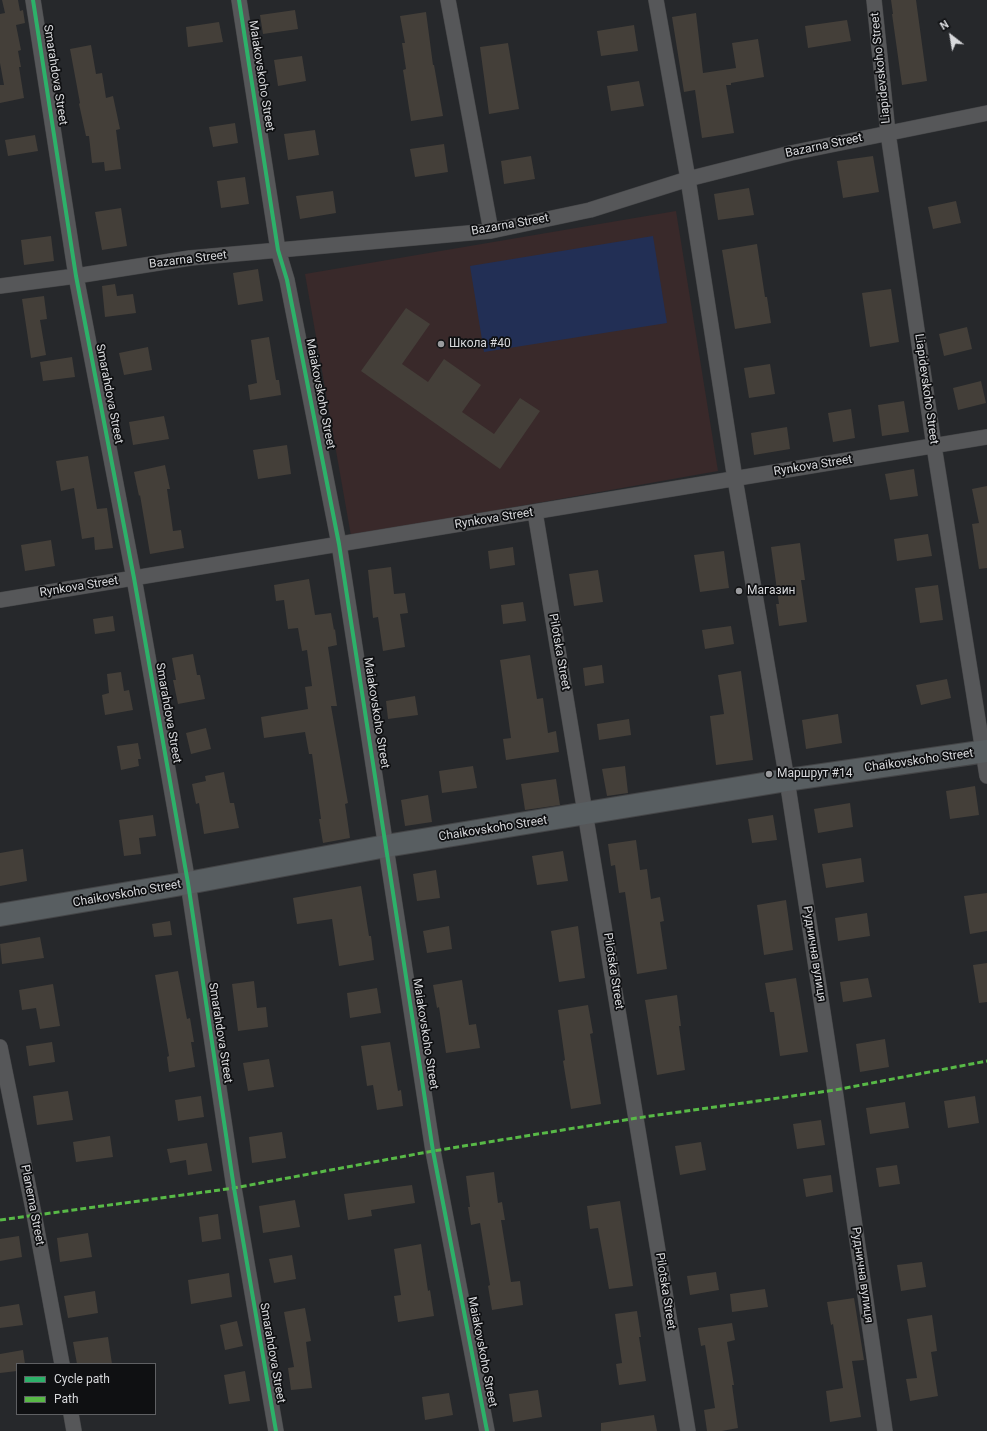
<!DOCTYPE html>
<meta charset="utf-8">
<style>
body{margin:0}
#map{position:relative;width:987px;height:1431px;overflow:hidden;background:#26282b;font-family:Roboto,sans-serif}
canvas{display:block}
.legend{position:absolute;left:16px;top:1363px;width:140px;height:52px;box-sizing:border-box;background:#0f1012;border:1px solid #5f6063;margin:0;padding:5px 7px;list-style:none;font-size:12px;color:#d8d9dc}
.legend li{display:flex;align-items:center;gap:8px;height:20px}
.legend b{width:20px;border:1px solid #5f6063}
.north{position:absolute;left:931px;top:16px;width:40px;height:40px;-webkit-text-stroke:3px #0f1012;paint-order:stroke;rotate:329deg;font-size:11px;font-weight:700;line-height:16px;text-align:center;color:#d8d9dc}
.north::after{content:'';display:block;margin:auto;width:14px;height:18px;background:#d8d9dc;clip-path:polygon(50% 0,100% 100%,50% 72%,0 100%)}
</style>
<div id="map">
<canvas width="987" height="1431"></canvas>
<ul class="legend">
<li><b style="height:5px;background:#2db169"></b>Cycle path</li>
<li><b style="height:5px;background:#58b947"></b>Path</li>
</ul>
<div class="north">N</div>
</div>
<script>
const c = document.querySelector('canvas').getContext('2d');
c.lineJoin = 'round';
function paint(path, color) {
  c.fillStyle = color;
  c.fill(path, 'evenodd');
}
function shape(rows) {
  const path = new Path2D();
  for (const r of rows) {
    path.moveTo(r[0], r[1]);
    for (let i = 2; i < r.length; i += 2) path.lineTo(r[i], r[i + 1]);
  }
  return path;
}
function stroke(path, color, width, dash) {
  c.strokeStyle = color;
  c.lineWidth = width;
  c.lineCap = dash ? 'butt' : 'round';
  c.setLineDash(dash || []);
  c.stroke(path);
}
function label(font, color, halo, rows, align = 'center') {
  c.font = font + ' Roboto,sans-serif';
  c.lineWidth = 3.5;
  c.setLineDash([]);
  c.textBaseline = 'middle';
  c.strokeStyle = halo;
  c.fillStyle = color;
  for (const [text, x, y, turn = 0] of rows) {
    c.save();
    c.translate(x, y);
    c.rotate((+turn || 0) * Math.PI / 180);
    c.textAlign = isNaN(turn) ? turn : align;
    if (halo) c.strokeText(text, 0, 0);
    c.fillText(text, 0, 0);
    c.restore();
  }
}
paint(shape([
 [676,211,718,471,351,536,305,274]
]), '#39292a');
paint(shape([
 [653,236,667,323,484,352,470,266]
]), '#222f55');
paint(shape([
 [2,0,18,0,20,11,23,10,25,23,16,25,21,50,18,51,21,67,19,67,24,98,0,103,0,85,4,85,0,63,0,14,5,13],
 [891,0,916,0,927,81,902,85,892,14,893,14],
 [295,10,298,29,263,34,260,15],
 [426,12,433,65,434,65,443,116,411,121,403,70,406,69,402,43,405,43,400,16],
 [696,13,703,73,736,68,732,43,758,39,764,77,731,83,731,85,726,85,734,133,702,138,695,90,684,92,672,17],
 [847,20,851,41,808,48,805,26],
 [219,22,223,42,188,47,186,27],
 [634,25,638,51,601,56,597,31],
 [508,43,519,109,489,114,480,47],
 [91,45,96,74,102,73,106,98,113,96,120,129,116,130,121,169,105,171,104,162,92,163,89,136,86,136,79,104,80,103,70,49],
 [302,56,306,81,278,86,274,60],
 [639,81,644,106,611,111,607,86],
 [235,123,238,143,213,147,209,127],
 [315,130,319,155,288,160,284,134],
 [35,135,38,151,8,156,5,140],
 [444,144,448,172,415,177,410,149],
 [531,156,535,179,504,184,501,161],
 [873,156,879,192,843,198,837,161],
 [245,177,249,204,221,208,217,181],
 [749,188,754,215,718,220,714,194],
 [333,191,336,213,300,219,296,196],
 [956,201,961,223,933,229,928,207],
 [121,208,127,246,102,250,95,212],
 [51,236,54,261,24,265,21,240],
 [757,244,765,297,767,297,771,323,735,329,722,250],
 [258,269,263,301,238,305,233,273],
 [115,284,117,296,133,294,136,313,105,317,102,286],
 [891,289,899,342,870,347,862,293],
 [44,296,47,319,40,320,46,355,31,358,22,299],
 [406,308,430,324,402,364,428,382,444,359,481,385,462,412,494,434,520,398,540,411,500,469,361,371],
 [967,327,972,349,944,356,939,334],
 [269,337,276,380,279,380,281,395,250,400,248,385,257,383,251,340],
 [148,347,152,370,124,375,119,353],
 [72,357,75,377,43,381,40,362],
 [770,364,775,394,749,398,744,368],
 [981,381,986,403,958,410,953,388],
 [904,401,909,432,882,436,878,405],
 [851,409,855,438,833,442,828,413],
 [164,416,169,439,133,445,129,422],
 [787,427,790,449,754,455,751,433],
 [287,445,291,474,258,479,253,450],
 [88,456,97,509,107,508,113,548,95,550,94,537,82,539,74,488,61,491,56,461],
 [165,465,170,489,167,489,173,531,181,530,184,548,150,554,140,495,139,496,134,472],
 [914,469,918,496,890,500,885,474],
 [987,486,987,568,979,569,972,524,979,523,972,489],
 [928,534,932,556,897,561,894,539],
 [51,540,55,566,25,571,21,545],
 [800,543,805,580,801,580,807,622,779,626,776,604,779,604,771,547],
 [513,547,515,565,490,569,488,551],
 [724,551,729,588,700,592,694,555],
 [391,567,394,594,405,593,408,613,400,614,405,647,383,651,378,617,373,618,368,570],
 [598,570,603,602,574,606,569,574],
 [309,579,315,615,331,613,334,630,335,629,337,645,328,647,337,706,331,706,348,803,345,804,350,838,323,843,319,819,321,819,312,754,309,754,305,732,264,738,261,717,308,709,305,687,312,686,307,650,302,651,298,628,288,629,284,600,276,601,274,585],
 [938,585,943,620,920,623,915,588],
 [523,602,526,621,503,624,501,605],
 [113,616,115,631,95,634,93,619],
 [731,626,734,644,705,649,702,630],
 [193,654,197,675,200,675,205,699,178,704,173,680,176,680,172,658],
 [530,655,537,699,543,698,548,733,556,731,559,752,506,760,503,739,511,738,500,660],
 [602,665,604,683,585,686,583,668],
 [741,671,753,760,716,765,710,716,724,714,718,675],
 [121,672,124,691,129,690,133,710,105,715,102,695,109,693,107,674],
 [947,679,951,698,921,705,916,685],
 [415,696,418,715,388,719,386,701],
 [838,714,842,743,806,749,802,720],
 [629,719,631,735,599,740,597,724],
 [206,728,211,749,191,754,186,733],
 [138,743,141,759,138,759,139,766,121,770,117,746],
 [473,766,477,788,442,793,439,771],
 [625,766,628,793,607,796,602,769],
 [224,772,230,803,234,803,239,828,204,834,199,803,196,804,192,784,206,781,205,776],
 [556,779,560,805,525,810,521,784],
 [975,786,979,815,950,819,946,791],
 [428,795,432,822,405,826,401,800],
 [850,803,853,827,818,833,814,809],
 [153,815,156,836,139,838,141,854,124,856,119,820],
 [773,815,777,840,752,843,748,819],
 [636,840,640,870,647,869,651,899,660,897,664,921,660,922,667,969,637,974,625,892,619,893,615,865,611,866,608,844],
 [23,849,27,881,0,886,0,853],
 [563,851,568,881,537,885,532,856],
 [861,858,864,882,826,888,822,864],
 [436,870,440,898,417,901,413,874],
 [361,886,369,936,371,936,374,960,339,966,332,919,297,924,293,898],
 [987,893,987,931,970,934,964,896],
 [786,900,793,950,764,955,757,905],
 [867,913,870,936,838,941,835,918],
 [170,921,172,935,154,937,152,924],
 [449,926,452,949,427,953,423,931],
 [578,926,585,978,559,982,551,931],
 [40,937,44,958,2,964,0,944],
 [987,963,987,1002,979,1003,973,965],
 [178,971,187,1019,190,1018,194,1042,191,1042,195,1067,169,1072,167,1057,169,1056,155,975],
 [796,978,808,1052,780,1056,774,1012,770,1012,765,983],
 [868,978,872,997,843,1002,840,982],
 [462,980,469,1025,476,1024,480,1048,446,1053,439,1007,437,1008,433,985],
 [254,981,257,1008,266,1007,268,1027,238,1031,232,984],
 [53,984,60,1026,40,1029,36,1008,22,1010,19,990],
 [377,988,381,1013,350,1018,347,993],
 [677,995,681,1026,679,1026,685,1070,657,1075,645,1000],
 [588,1005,593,1033,590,1034,601,1104,571,1109,563,1061,565,1060,558,1010],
 [885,1039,889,1067,860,1072,856,1044],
 [52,1042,55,1062,29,1066,26,1046],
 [390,1042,398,1091,401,1090,403,1106,377,1110,373,1085,367,1086,361,1046],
 [269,1059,274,1087,248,1091,243,1063],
 [68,1091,73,1120,37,1125,33,1096],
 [201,1096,204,1117,178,1121,175,1100],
 [975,1096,979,1123,948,1128,944,1101],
 [905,1102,909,1128,870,1134,866,1108],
 [821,1120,825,1145,797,1149,793,1124],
 [282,1132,286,1158,252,1163,249,1137],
 [110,1136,113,1157,76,1162,73,1142],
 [701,1142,706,1170,680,1175,675,1146],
 [207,1143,212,1171,188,1175,186,1160,170,1163,167,1149],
 [897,1165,900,1184,879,1187,876,1168],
 [494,1172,498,1203,502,1202,505,1220,501,1220,511,1282,520,1281,523,1305,492,1310,488,1286,490,1285,480,1223,471,1225,468,1207,470,1207,466,1176],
 [831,1175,833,1192,806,1197,803,1179],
 [412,1185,415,1203,371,1210,372,1216,348,1220,344,1194],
 [295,1200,300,1227,263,1233,259,1206],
 [620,1201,633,1286,609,1289,598,1228,590,1229,587,1206],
 [218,1214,221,1239,202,1242,199,1217],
 [88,1233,92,1257,60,1262,57,1238],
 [19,1236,22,1257,0,1261,0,1239],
 [421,1244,428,1291,430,1290,434,1316,398,1322,394,1296,401,1295,394,1249],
 [292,1255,296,1279,274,1283,269,1259],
 [922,1262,926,1287,901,1291,897,1265],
 [716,1272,719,1290,690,1295,687,1276],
 [229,1273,232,1297,191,1304,188,1280],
 [765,1289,768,1307,732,1312,730,1294],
 [95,1291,98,1313,68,1318,64,1296],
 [854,1298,864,1360,852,1361,861,1417,830,1422,826,1391,843,1388,833,1324,831,1325,827,1302],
 [19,1304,23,1325,0,1328,0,1307],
 [305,1308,311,1341,306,1342,312,1388,291,1390,288,1368,294,1367,284,1312],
 [637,1311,641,1337,639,1337,646,1381,619,1385,616,1364,622,1363,615,1314],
 [932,1315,937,1351,931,1352,938,1396,910,1401,906,1379,917,1378,907,1319],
 [237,1321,243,1346,225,1350,220,1325],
 [732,1323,735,1340,727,1342,734,1385,732,1385,738,1428,722,1431,707,1431,704,1410,715,1408,705,1345,701,1346,698,1328],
 [108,1337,112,1364,77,1364,73,1342],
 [23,1350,25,1364,17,1364,17,1371,0,1373,0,1354],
 [245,1371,250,1401,229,1404,224,1375],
 [538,1390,542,1417,513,1422,509,1394],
 [449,1393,453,1415,425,1420,422,1397],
 [654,1415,657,1431,601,1431,601,1423]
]), '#443f39');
const street = shape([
 [33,0,76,276,134,578,188,883,234,1188,276,1431],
 [239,0,278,250,287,280,339,544,433,1151,487,1431],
 [448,0,491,231],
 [656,0,688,179,735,479,787,780,835,1090,885,1431],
 [874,0,888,133,934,446,987,776],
 [0,286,76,276,190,258,491,231,590,210,688,179,791,153,987,113],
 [535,512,688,1431],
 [0,600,987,437],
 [0,1047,34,1214,62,1364],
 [71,1414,74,1431]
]);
const secondary = shape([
 [0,915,188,883,386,846,787,780,987,751]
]);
stroke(street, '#444547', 16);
stroke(secondary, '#444547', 24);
stroke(street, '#565759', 15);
stroke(secondary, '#585e61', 22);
stroke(shape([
 [0,1220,234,1188,433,1151,637,1118,835,1090,987,1061]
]), '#58b947', 3, [6, 3]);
stroke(shape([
 [33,0,76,276,134,578,188,883,234,1188,276,1431],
 [239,0,278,250,287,280,339,544,433,1151,487,1431]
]), '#2db169', 4);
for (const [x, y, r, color] of [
 [441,344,4,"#9a9b9e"],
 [739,591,4,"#9a9b9e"],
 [769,774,4,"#9a9b9e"]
]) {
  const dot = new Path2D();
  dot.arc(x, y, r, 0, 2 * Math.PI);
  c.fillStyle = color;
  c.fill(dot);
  stroke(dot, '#0f1012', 1.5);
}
label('12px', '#d8d9dc', '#0f1012', [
 ["Liapidevskoho Street",881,68,-96],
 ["Smarahdova Street",55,75,81],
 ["Maiakovskoho Street",261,76,81],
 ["Bazarna Street",824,146,-12],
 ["Bazarna Street",510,225,-10],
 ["Bazarna Street",188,260,-7],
 ["Liapidevskoho Street",926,389,82],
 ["Smarahdova Street",109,394,79],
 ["Maiakovskoho Street",320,394,79],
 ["Rynkova Street",813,466,-9],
 ["Rynkova Street",494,519,-9],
 ["Rynkova Street",79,587,-9],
 ["Pilotska Street",559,652,80],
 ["Smarahdova Street",168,713,80],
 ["Maiakovskoho Street",376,713,81],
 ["Chaikovskoho Street",919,761,-8],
 ["Chaikovskoho Street",493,829,-9],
 ["Chaikovskoho Street",127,894,-10],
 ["Руднична вулиця",814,954,81],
 ["Pilotska Street",613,971,81],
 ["Smarahdova Street",220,1033,81],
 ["Maiakovskoho Street",425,1034,81],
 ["Planerna Street",32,1205,79],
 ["Руднична вулиця",862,1275,82],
 ["Pilotska Street",665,1291,81],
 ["Maiakovskoho Street",482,1352,79],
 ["Smarahdova Street",272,1353,80]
]);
label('12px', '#d8d9dc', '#0f1012', [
 ["Школа #40",449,344],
 ["Магазин",747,591],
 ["Маршрут #14",777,774]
], 'left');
</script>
